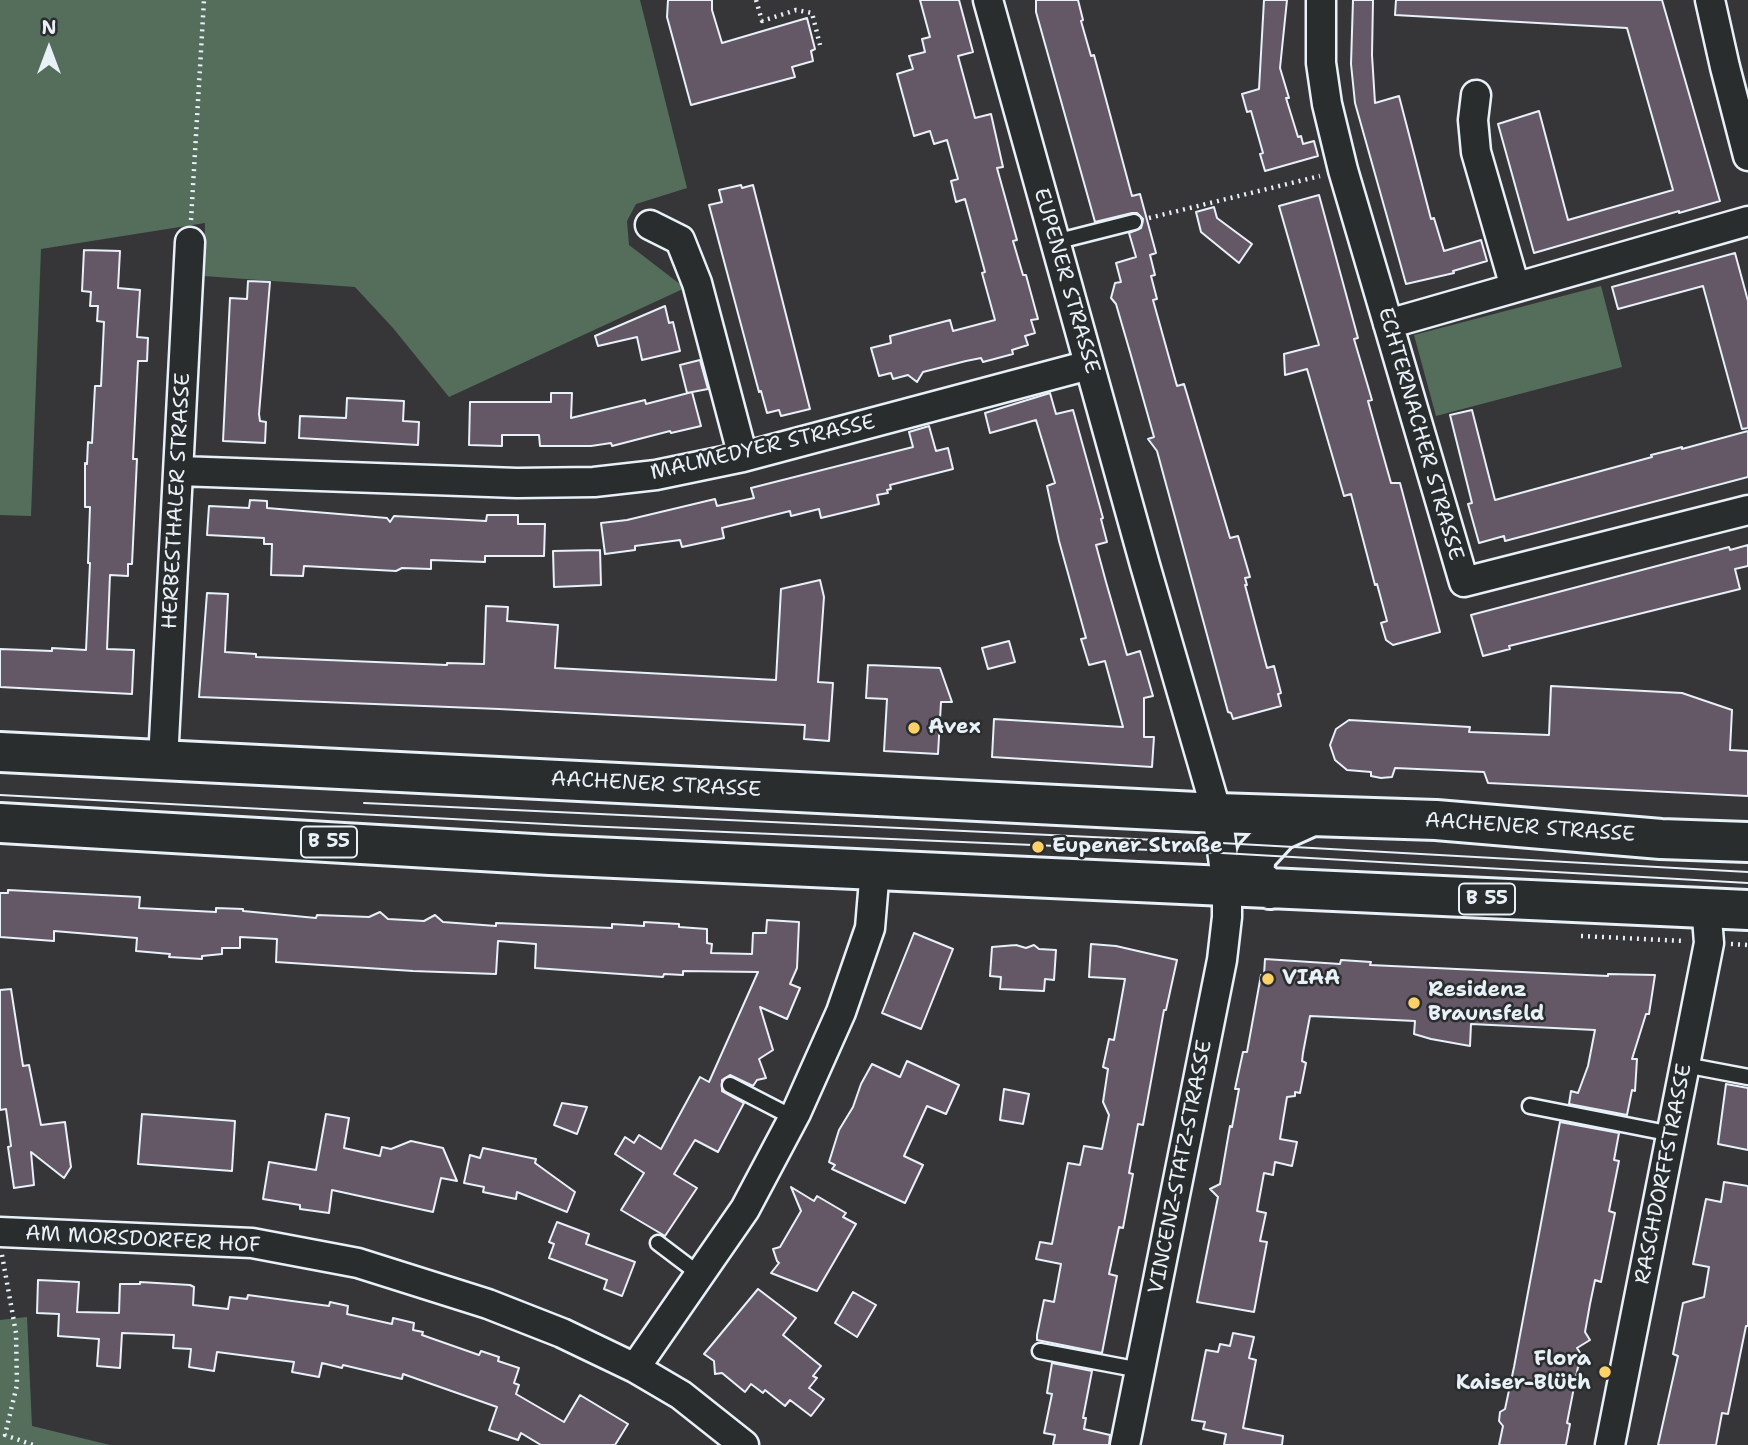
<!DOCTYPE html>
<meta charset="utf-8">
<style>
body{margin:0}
#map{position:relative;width:1748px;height:1445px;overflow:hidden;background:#363639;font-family:"Shantell Sans",sans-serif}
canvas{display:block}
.north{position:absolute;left:14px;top:14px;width:70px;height:70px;-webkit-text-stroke:5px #2a2d2e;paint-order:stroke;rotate:0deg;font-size:19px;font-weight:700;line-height:28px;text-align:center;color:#e8f1f8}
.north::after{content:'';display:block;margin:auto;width:24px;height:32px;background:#e8f1f8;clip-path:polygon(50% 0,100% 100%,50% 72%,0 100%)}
</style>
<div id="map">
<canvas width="1748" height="1445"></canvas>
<div class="north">N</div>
</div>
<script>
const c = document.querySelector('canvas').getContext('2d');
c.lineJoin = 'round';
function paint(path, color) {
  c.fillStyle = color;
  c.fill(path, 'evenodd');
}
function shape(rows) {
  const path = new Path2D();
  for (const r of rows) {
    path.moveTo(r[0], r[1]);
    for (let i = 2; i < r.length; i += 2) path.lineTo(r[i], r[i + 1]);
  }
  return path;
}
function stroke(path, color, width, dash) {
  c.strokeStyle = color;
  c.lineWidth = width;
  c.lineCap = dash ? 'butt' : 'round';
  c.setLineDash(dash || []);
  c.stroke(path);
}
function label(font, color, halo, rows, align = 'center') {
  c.font = font + ' "Shantell Sans",sans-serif';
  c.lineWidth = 5;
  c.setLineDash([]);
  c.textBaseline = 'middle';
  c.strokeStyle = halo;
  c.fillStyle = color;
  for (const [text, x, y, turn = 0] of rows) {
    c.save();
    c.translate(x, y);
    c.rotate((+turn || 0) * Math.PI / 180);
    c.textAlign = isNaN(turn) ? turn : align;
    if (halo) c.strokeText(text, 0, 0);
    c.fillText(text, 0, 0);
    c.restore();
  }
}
paint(shape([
 [0,0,640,0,687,188,636,204,627,221,629,245,685,288,449,397,393,328,355,287,204,276,205,223,41,249,31,516,0,515],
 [1601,286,1622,367,1436,416,1414,335],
 [27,1317,32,1426,110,1445,0,1445,0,1320]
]), '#556e5c');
const building = shape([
 [668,0,712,0,712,10,722,43,807,18,815,49,811,51,813,61,792,67,795,77,691,105,667,17,668,0],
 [920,0,959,0,973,52,958,56,975,118,991,114,1003,167,997,168,1017,240,1013,241,1023,275,1026,275,1038,319,1031,320,1035,333,1025,336,1028,345,1012,350,1013,354,983,362,981,358,966,361,923,372,917,382,908,375,893,379,891,373,879,376,871,348,891,343,890,336,950,320,953,331,995,320,982,273,985,272,965,199,956,202,951,181,958,179,947,140,934,144,930,131,914,136,897,74,913,69,909,56,925,52,922,39,930,37,920,0],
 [1036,0,1078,0,1083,20,1081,21,1091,56,1094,55,1132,196,1140,194,1156,253,1150,255,1155,275,1151,276,1157,299,1153,300,1177,386,1184,384,1230,538,1238,536,1250,577,1245,578,1247,585,1245,585,1267,668,1274,666,1281,693,1278,694,1281,706,1233,719,1231,713,1228,712,1157,451,1148,439,1154,437,1130,352,1116,304,1111,298,1115,283,1121,282,1116,263,1136,257,1129,233,1141,228,1143,219,1137,213,1132,213,1095,222,1036,12,1036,0],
 [1264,0,1287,0,1280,68,1289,98,1286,98,1298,137,1301,136,1303,144,1314,141,1318,156,1265,171,1260,154,1263,153,1251,111,1247,112,1242,94,1259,89,1264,0],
 [1353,0,1373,0,1372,55,1375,103,1399,96,1431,219,1434,218,1444,251,1481,240,1487,261,1453,271,1454,273,1406,284,1355,103,1351,64,1353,0],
 [1396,0,1662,0,1720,201,1679,213,1679,211,1534,253,1498,124,1539,111,1568,220,1673,190,1627,28,1395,15,1396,0],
 [741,185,742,188,753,185,810,409,781,416,779,410,767,413,761,391,759,392,709,205,722,202,719,190,741,185],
 [1319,195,1358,338,1354,339,1372,400,1368,401,1378,437,1391,483,1400,483,1440,632,1393,645,1386,640,1381,623,1387,621,1377,584,1375,585,1351,494,1344,496,1307,369,1285,375,1284,354,1319,345,1279,206,1319,195],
 [1214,207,1217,218,1252,244,1239,263,1201,232,1196,212,1214,207],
 [84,250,120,251,118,288,140,290,137,337,148,338,147,361,138,361,133,459,137,459,132,564,128,564,128,576,110,575,107,649,134,650,132,694,0,687,0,649,52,651,52,648,86,650,90,563,88,563,90,507,85,507,85,463,87,464,88,442,92,443,95,386,101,386,104,322,97,321,98,306,90,306,91,292,82,291,84,250],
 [1735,253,1748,301,1748,428,1742,429,1703,286,1618,309,1612,287,1735,253],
 [248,281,270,282,259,414,260,421,266,422,265,443,223,441,230,298,247,299,248,281],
 [665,306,669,323,673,322,680,351,642,360,637,337,598,346,595,336,665,306],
 [700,360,708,389,687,393,680,365,700,360],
 [692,392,701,426,671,433,670,431,612,446,611,443,591,446,540,446,539,435,502,435,502,446,469,445,470,402,551,402,551,393,572,393,571,418,645,400,646,404,692,392],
 [1050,393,1056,414,1073,410,1103,518,1101,519,1107,542,1096,545,1106,582,1127,655,1140,651,1153,696,1144,698,1144,737,1154,737,1152,767,992,757,994,719,1123,727,1105,661,1089,665,1081,639,1086,638,1059,541,1047,486,1055,483,1036,420,990,433,985,413,1050,393],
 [347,398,404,401,403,421,419,422,418,445,299,438,300,416,346,418,347,398],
 [1472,410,1495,500,1652,457,1651,455,1667,451,1682,447,1682,449,1748,431,1748,477,1505,541,1504,536,1479,543,1468,504,1472,503,1450,415,1472,410],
 [929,426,936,451,948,448,953,469,890,485,891,489,887,490,888,493,877,495,879,504,821,518,819,509,791,516,790,511,722,528,724,538,682,547,680,540,635,546,635,550,605,554,601,523,627,520,715,499,717,506,754,498,751,488,913,447,909,432,929,426],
 [250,500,267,501,267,508,387,518,390,522,394,516,486,521,487,515,518,515,518,524,545,524,544,556,485,556,485,562,431,560,431,569,402,568,396,571,304,566,303,576,271,575,272,544,264,544,264,538,207,535,209,506,249,508,250,500],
 [1748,545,1748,566,1735,569,1740,589,1509,646,1510,649,1483,656,1471,615,1729,547,1730,550,1748,545],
 [600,550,601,585,554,587,553,551,600,550],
 [820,580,824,597,818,682,833,683,829,741,804,739,805,725,499,709,199,697,207,593,228,594,225,652,256,654,256,657,447,665,447,663,484,664,486,606,508,607,507,621,558,625,555,668,776,680,781,589,820,580],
 [1009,641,1015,662,988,669,982,648,1009,641],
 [868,665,940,668,952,702,941,702,938,754,884,751,887,699,866,698,868,665],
 [1551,686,1682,693,1732,710,1730,750,1748,751,1748,796,1488,783,1484,772,1395,768,1392,777,1381,778,1371,776,1371,772,1347,770,1335,760,1330,745,1336,729,1349,720,1470,727,1469,732,1549,735,1551,686],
 [8,890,140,897,139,908,216,912,216,908,243,909,243,911,316,918,317,915,369,917,380,912,388,919,424,921,435,915,443,922,496,926,496,923,612,928,612,924,644,926,644,922,679,924,679,927,707,929,707,943,712,944,711,953,752,954,753,933,766,933,767,920,799,922,797,968,790,984,800,988,787,1019,760,1007,773,1050,759,1059,766,1078,757,1080,753,1086,730,1075,722,1080,722,1091,744,1103,718,1152,695,1140,674,1174,697,1188,665,1236,621,1210,644,1173,615,1154,625,1137,634,1143,639,1135,661,1149,700,1077,709,1082,758,972,683,971,683,975,664,974,663,977,535,968,536,944,498,941,496,974,413,971,276,962,277,939,240,937,240,948,222,948,222,954,202,956,202,959,169,957,170,954,136,951,137,938,54,931,54,941,0,937,0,893,8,893,8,890],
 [914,933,953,949,921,1029,882,1013,914,933],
 [1091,944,1116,946,1177,960,1166,1010,1164,1010,1143,1125,1138,1124,1129,1173,1133,1174,1123,1228,1119,1227,1109,1274,1117,1276,1102,1353,1037,1340,1037,1335,1044,1300,1054,1302,1061,1264,1036,1259,1040,1242,1052,1244,1068,1163,1080,1165,1084,1146,1102,1149,1109,1115,1103,1102,1108,1069,1103,1067,1109,1039,1114,1040,1125,979,1089,977,1091,944],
 [1016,945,1026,948,1034,945,1039,949,1056,950,1054,980,1045,979,1044,991,1000,989,1001,977,990,976,992,947,1016,945],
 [1265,959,1340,964,1341,960,1371,962,1370,965,1608,976,1608,974,1655,975,1649,1014,1646,1014,1632,1059,1637,1059,1635,1091,1632,1090,1627,1115,1569,1104,1571,1091,1578,1093,1588,1066,1595,1030,1471,1024,1470,1046,1431,1039,1414,1034,1415,1021,1310,1016,1303,1053,1302,1061,1306,1063,1300,1093,1295,1092,1295,1096,1287,1097,1280,1139,1297,1142,1292,1166,1275,1162,1273,1175,1264,1173,1257,1211,1266,1213,1260,1241,1267,1242,1254,1312,1197,1302,1218,1197,1210,1189,1220,1184,1230,1126,1232,1127,1239,1089,1235,1089,1243,1052,1247,1052,1261,975,1264,975,1265,959],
 [11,989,23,1066,29,1065,41,1125,65,1122,71,1167,64,1178,31,1152,34,1185,14,1188,8,1147,11,1146,6,1109,0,1110,0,990,11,989],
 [907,1061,959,1085,946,1114,927,1106,904,1156,923,1165,905,1203,832,1169,835,1165,829,1162,839,1130,853,1107,861,1084,872,1064,900,1077,907,1061],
 [1726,1084,1748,1088,1748,1150,1718,1144,1726,1084],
 [1004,1089,1029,1094,1023,1124,1000,1120,1004,1089],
 [562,1103,587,1107,577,1134,554,1125,562,1103],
 [142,1114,235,1121,232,1171,138,1164,142,1114],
 [326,1114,349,1118,344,1148,380,1156,382,1147,391,1149,411,1141,443,1148,457,1181,441,1178,433,1212,332,1190,329,1213,300,1209,300,1205,263,1199,269,1162,316,1170,326,1114],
 [1560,1122,1619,1133,1614,1160,1619,1161,1609,1211,1615,1213,1601,1282,1595,1280,1590,1304,1585,1332,1590,1340,1577,1348,1586,1362,1578,1367,1567,1423,1570,1424,1566,1445,1499,1445,1503,1426,1499,1421,1500,1412,1505,1409,1514,1367,1560,1122],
 [483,1148,536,1159,535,1163,575,1192,567,1212,517,1192,516,1199,483,1192,484,1187,464,1183,470,1155,480,1158,483,1148],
 [1724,1182,1748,1186,1748,1326,1746,1326,1728,1414,1722,1413,1716,1445,1658,1445,1678,1356,1673,1354,1683,1303,1704,1297,1709,1267,1693,1264,1706,1199,1721,1202,1724,1182],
 [791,1187,814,1201,817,1196,846,1213,843,1217,856,1224,817,1291,771,1273,779,1263,777,1261,773,1249,780,1247,801,1211,791,1187],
 [557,1222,589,1234,586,1244,635,1262,622,1296,604,1289,607,1280,549,1258,554,1244,549,1242,557,1222],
 [38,1280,79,1282,77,1312,119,1313,120,1284,140,1284,140,1282,190,1285,194,1287,193,1305,228,1309,230,1297,247,1299,248,1295,329,1306,330,1302,348,1306,347,1314,392,1324,393,1318,414,1323,413,1330,423,1332,422,1335,479,1355,481,1351,499,1357,498,1361,519,1368,514,1383,519,1385,516,1394,564,1422,580,1395,628,1424,615,1445,541,1445,521,1433,518,1440,489,1430,497,1407,403,1374,402,1379,343,1365,342,1368,322,1363,319,1377,292,1372,294,1362,217,1352,214,1371,189,1367,191,1349,173,1348,174,1335,122,1333,120,1368,97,1366,99,1339,58,1336,59,1314,37,1313,38,1280],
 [758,1289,796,1318,783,1335,821,1366,813,1376,817,1378,809,1388,824,1399,811,1416,790,1400,785,1406,765,1390,763,1393,751,1384,745,1392,722,1373,715,1374,714,1361,704,1354,758,1289],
 [853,1292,876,1305,857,1337,835,1323,853,1292],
 [1233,1333,1254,1337,1249,1358,1256,1360,1243,1428,1283,1436,1282,1445,1224,1445,1226,1434,1203,1429,1205,1422,1192,1420,1206,1350,1218,1352,1220,1344,1230,1346,1233,1333],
 [1052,1363,1092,1371,1083,1418,1086,1418,1084,1429,1110,1435,1109,1445,1053,1445,1055,1435,1044,1433,1052,1394,1047,1393,1052,1363]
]);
paint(building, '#645867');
stroke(building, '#e8f1f8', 2);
const service = shape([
 [1055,242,1134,222],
 [1685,1065,1748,1077],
 [730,1085,794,1118],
 [1530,1106,1672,1134],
 [658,1243,699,1274],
 [1040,1351,1140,1370]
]);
const minor = shape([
 [988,0,1145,565,1217,813,1227,887,1227,917,1222,960,1125,1445],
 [1321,0,1321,63,1327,104,1343,170,1464,582,1748,510],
 [1710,0,1725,67,1748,156],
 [1476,95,1473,120,1476,152,1515,287],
 [650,225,680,240,697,283,743,457],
 [1388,324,1748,221],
 [179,471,517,483,594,482,656,475,743,457,1089,365],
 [163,760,190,242],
 [0,1232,252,1243,358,1263,488,1304,562,1333,635,1368,681,1395,744,1445],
 [635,1368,745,1209,796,1113,841,1012,870,928,875,869],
 [1610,1445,1709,943,1707,918,1695,907]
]);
const primary = shape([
 [0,752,1217,813,1436,820,1661,839,1748,842],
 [0,823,550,855,1748,910],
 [1270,889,1258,879,1254,871,1256,856,1279,831,1310,817]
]);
stroke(service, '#e8f1f8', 19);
stroke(minor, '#e8f1f8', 33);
stroke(primary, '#e8f1f8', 44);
stroke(shape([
 [756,0,762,21,796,10,812,13,820,45],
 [1149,218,1320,176],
 [191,220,204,0],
 [1581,936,1684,941],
 [1731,944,1748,945],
 [2,1255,16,1333,17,1385,5,1435,33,1445]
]), '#e8f1f8', 4.5, [2, 5]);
stroke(service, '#2a2d2e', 14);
stroke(minor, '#2a2d2e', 28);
stroke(primary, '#2a2d2e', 38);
stroke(shape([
 [0,795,584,826,1222,853,1748,883],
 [364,803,1221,843,1748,872]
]), '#e8f1f8', 2);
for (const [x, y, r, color] of [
 [914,728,7,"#ffd166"],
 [1038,847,7,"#ffd166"],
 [1268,979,7,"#ffd166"],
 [1414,1003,7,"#ffd166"],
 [1605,1372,7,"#ffd166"]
]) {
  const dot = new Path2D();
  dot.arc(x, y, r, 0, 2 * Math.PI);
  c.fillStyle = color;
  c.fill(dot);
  stroke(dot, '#2a2d2e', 2.5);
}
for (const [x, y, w] of [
 [329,842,56],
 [1487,899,56]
]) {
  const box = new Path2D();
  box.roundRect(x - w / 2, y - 15.5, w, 31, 5);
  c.fillStyle = '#2a2d2e';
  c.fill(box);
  stroke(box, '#e8f1f8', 2);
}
label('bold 19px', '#e8f1f8', null, [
 ["B 55",329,842],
 ["B 55",1487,899]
]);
label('21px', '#e8f1f8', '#2a2d2e', [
 ["EUPENER STRASSE",1066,281,74],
 ["ECHTERNACHER STRASSE",1420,434,74],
 ["MALMEDYER STRASSE",763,448,-13],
 ["HERBESTHALER STRASSE",177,501,-87],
 ["AACHENER STRASSE",656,785,3],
 ["AACHENER STRASSE",1530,828,4],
 ["VINCENZ-STATZ-STRASSE",1181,1167,-79],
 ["RASCHDORFFSTRASSE",1664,1174,-79],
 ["AM MORSDORFER HOF",143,1240,3]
]);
label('bold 21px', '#e8f1f8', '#2a2d2e', [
 ["Avex",928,728],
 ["Eupener Straße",1052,847],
 ["VIAA",1282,979],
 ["Residenz",1428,991],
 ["Braunsfeld",1428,1015],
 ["Flora",1591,1360,"right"],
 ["Kaiser-Blüth",1591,1384,"right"]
], 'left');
</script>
